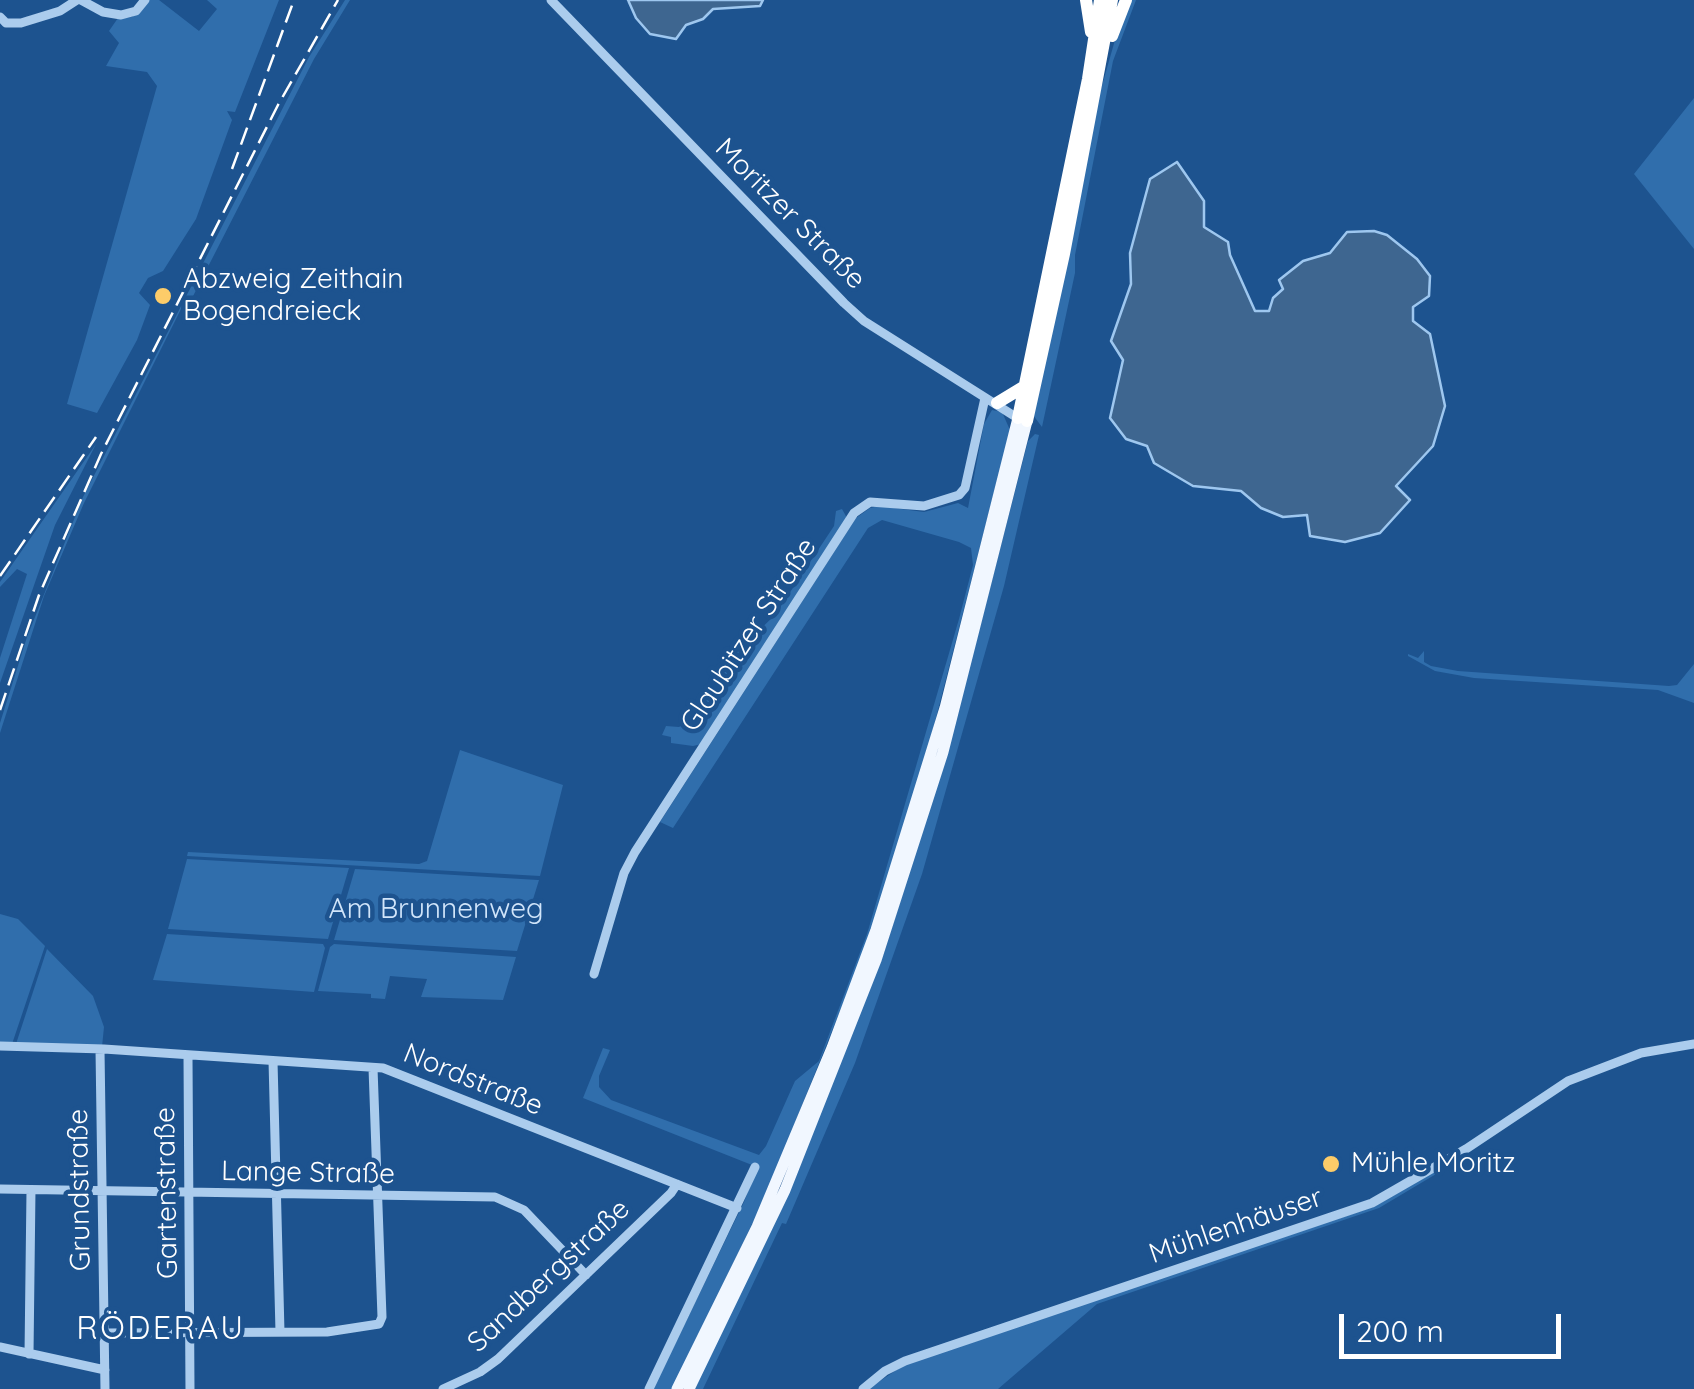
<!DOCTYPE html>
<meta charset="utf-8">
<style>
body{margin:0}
#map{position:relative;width:1694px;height:1389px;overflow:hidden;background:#1d538f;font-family:Quicksand,sans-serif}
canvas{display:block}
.scale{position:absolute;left:1339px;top:1314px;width:222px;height:45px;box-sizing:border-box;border:5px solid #fff;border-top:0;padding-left:12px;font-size:30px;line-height:35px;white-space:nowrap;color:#fff;-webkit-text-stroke:8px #1d538f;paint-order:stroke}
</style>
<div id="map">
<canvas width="1694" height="1389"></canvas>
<div class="scale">200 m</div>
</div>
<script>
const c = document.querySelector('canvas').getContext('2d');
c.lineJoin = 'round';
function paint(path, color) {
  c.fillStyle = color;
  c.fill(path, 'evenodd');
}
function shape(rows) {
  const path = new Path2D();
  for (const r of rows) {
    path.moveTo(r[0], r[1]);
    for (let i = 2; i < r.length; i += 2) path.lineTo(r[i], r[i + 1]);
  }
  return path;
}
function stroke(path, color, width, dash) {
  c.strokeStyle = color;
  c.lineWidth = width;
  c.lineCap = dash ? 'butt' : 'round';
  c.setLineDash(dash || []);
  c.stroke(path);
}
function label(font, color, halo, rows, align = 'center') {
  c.font = font + ' Quicksand,sans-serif';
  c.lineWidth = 9;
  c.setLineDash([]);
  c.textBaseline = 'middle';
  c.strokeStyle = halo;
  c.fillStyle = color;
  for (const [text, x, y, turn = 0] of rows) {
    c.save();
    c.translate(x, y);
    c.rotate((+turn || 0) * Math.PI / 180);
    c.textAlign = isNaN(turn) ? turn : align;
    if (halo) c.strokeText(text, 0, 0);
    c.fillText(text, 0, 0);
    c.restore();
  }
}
paint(shape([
 [147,0,159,0,199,31,217,9,207,0,279,0,235,112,227,111,232,120,196,219,163,271,148,278,139,293,150,305,137,340,97,413,67,404,157,86,147,72,106,66,119,43,109,31,118,18,132,17],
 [345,0,350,0,314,59,189,304,184,303,84,503,44,596,0,733,0,723,27,637,83,497,309,57],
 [1130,0,1136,0,1113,61,1075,255,1075,273,1042,427,1033,415,1099,96,1115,40],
 [1694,98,1694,249,1634,174],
 [992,410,1002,412,1010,430,921,776,865,949,763,1202,672,1389,653,1389,744,1202,757,1167,583,1098,603,1048,610,1050,599,1076,599,1087,611,1100,759,1155,766,1146,795,1081,819,1061,867,934,959,619,973,565,971,548,959,542,882,520,868,528,673,828,660,822,856,518,870,508,879,506,924,512,958,503,968,508,984,424],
 [1035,434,1039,435,1004,586,922,874,855,1063,786,1224,782,1223,703,1389,694,1389,790,1190,884,953,949,746,1028,441],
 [96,444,55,525,0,683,0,658,27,574,17,569,0,587,0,582],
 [842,509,847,518,702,744,693,746,671,743,671,737,662,735,666,726,679,727,693,719,726,662,775,615,834,526,836,511],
 [1424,651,1424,662,1431,666,1458,671,1669,686,1677,685,1694,664,1694,703,1658,690,1474,678,1435,671,1408,656,1408,654,1418,658],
 [460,750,563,785,540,876,187,856,188,852,419,864,427,861],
 [187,859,349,868,328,939,168,929],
 [355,869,538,880,539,880,517,951,334,940],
 [0,914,18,919,45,946,12,1044,0,1043],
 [167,934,323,944,325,948,314,992,153,980],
 [334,944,516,957,503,1000,421,997,427,979,390,976,385,999,371,998,371,994,318,991,330,947],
 [47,949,93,996,104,1027,102,1047,16,1044],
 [1464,1154,1468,1155,1379,1208,1097,1304,998,1389,868,1389,907,1363,1373,1207]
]), '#306eac');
const water = shape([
 [628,0,763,0,760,6,713,9,703,19,686,25,676,39,650,34,636,18,628,0],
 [1177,162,1204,201,1204,227,1228,242,1230,255,1255,311,1269,311,1273,298,1283,289,1279,280,1303,261,1330,253,1347,232,1374,231,1387,235,1417,259,1430,276,1429,296,1413,307,1413,321,1430,334,1445,406,1433,446,1396,486,1410,500,1380,533,1345,542,1310,536,1307,515,1283,517,1261,508,1241,491,1193,486,1154,463,1147,446,1126,439,1110,418,1123,360,1111,341,1131,284,1130,253,1150,179,1177,162]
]);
paint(water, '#3e6690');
stroke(water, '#9ec7ef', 2.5);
stroke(shape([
 [81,0,103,12,121,15,136,11,145,0],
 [551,0,844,303,864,321,1019,419],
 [0,17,6,23,21,23,60,11,77,0],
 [594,974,624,873,635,852,854,513,870,502,924,506,959,495,965,488,985,398],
 [0,1046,104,1049,383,1068,737,1208],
 [100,1050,105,1389],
 [188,1057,190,1389],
 [273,1061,280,1332],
 [0,1189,495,1197,524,1210,586,1275],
 [104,1333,327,1332,379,1324,382,1317,373,1068],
 [0,1347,105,1370],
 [29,1354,31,1190],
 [443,1389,480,1372,498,1359,671,1193,677,1184],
 [649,1389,755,1167],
 [863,1389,885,1371,905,1361,1372,1203,1466,1149,1568,1081,1641,1053,1694,1044]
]), '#abcced', 9);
stroke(shape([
 [677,1389,757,1227,832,1048,876,930,945,708,1018,418],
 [689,1389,785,1190,876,960,943,752,1027,421]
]), '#f1f7ff', 11);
stroke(shape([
 [1086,0,1091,32],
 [1112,36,1126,0],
 [997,403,1025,386],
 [1018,418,1088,79,1100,0],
 [1027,421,1064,254,1112,0]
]), '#fff', 12);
stroke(shape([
 [232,169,294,0],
 [0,576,96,437],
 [0,710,39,595,101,454,278,105,338,0]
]), '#fff', 2.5, [18, 8]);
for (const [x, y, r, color] of [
 [163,296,10,"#fdcc69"],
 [1331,1164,10,"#fdcc69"]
]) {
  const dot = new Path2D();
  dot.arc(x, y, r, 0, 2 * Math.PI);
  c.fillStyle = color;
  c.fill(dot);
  stroke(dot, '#1d538f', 4);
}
label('28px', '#fff', '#1d538f', [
 ["Moritzer Straße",790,214,45],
 ["Glaubitzer Straße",749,635,-57],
 ["Nordstraße",473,1080,22],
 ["Lange Straße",308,1173,1],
 ["Grundstraße",80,1190,-91],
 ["Gartenstraße",167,1193,-91],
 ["Mühlenhäuser",1236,1226,-19],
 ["Sandbergstraße",549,1276,-43]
]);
label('28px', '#fff', '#1d538f', [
 ["Abzweig Zeithain",183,280],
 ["Bogendreieck",183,312],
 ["Mühle Moritz",1351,1164]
], 'left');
label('28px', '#d1e5fa', '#1d538f', [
 ["Am Brunnenweg",436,910]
]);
c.letterSpacing = '2.5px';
label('32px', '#fff', '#1d538f', [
 ["RÖDERAU",161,1329]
]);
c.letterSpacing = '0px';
</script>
